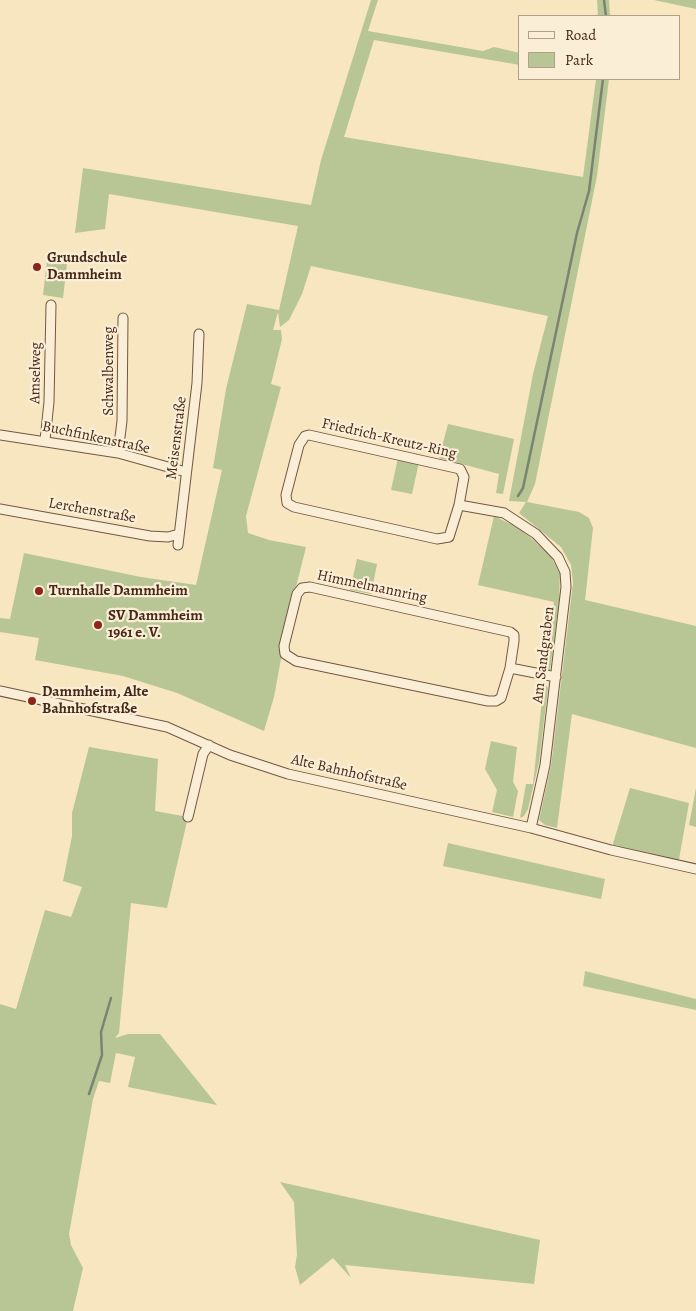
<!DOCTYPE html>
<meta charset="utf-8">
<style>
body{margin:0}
#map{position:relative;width:696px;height:1311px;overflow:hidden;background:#f7e6c0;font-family:Alegreya,serif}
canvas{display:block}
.legend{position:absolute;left:518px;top:15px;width:162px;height:65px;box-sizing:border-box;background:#faefd6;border:1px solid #b29f8a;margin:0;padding:6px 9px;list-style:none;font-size:15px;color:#472718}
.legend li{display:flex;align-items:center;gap:10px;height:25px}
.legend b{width:25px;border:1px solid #b29f8a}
</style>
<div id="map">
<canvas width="696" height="1311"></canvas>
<ul class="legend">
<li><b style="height:6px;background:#faefd6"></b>Road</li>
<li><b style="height:14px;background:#b8c696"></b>Park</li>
</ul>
</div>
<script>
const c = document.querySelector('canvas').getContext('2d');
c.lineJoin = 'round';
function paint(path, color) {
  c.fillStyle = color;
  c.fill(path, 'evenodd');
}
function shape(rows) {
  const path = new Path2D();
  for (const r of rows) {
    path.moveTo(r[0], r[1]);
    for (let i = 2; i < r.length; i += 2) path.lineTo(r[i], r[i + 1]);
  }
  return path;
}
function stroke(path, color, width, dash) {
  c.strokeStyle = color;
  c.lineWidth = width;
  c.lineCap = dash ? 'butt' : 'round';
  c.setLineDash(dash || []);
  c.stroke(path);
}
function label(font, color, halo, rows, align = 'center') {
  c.font = font + ' Alegreya,serif';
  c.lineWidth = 4.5;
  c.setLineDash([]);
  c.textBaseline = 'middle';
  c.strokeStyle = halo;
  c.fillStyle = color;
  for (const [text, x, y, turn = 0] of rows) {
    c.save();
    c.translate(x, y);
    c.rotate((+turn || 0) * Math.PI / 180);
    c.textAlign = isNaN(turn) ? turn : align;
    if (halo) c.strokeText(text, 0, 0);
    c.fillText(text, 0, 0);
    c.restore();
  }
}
paint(shape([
 [371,0,378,0,368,31,483,51,494,47,520,53,520,65,374,40,344,137,583,177,596,79,609,79,597,176,535,484,527,502,579,512,589,518,593,528,585,600,696,626,696,748,572,714,557,828,545,825,539,820,551,766,573,583,571,565,561,547,519,513,526,502,509,501,533,374,548,316,311,266,302,294,289,320,280,327,278,312,273,330,281,330,282,339,271,384,281,387,246,516,248,533,269,540,306,547,289,615,274,697,264,731,177,693,123,676,35,660,39,638,0,632,0,618,10,619,24,553,141,577,196,585,222,470,213,468,226,389,247,304,279,310,298,226,109,194,105,229,75,233,83,168,311,205,321,160],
 [597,0,609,0,610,16,598,16],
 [654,0,696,0,696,9],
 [47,261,67,264,63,298,43,295],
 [448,424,514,439,503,494,496,493,499,474,439,458],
 [398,458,419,462,412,494,391,490],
 [494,516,517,527,531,538,550,555,560,573,559,602,550,670,543,669,554,602,478,585],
 [357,559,377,564,371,594,350,590],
 [544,681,548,688,539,762,528,809,524,816,520,818,526,784,533,784],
 [491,741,517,747,513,782,518,791,513,817,492,812,497,790,485,769],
 [89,747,158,759,155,811,188,817,167,908,131,903,119,1033,115,1038,128,1034,160,1034,217,1105,128,1087,135,1057,116,1053,110,1083,99,1081,93,1099,69,1234,71,1245,83,1268,73,1311,0,1311,0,1004,16,1009,45,910,71,917,82,887,63,881,72,836,72,813],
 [630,788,689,803,678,865,611,850],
 [696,788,696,827,689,825],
 [448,843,605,879,601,899,443,866],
 [585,971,696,999,696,1010,583,986],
 [280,1182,540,1240,534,1284,345,1265,351,1278,333,1258,300,1285,295,1267,297,1255,294,1202]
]), '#b8c696');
stroke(shape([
 [604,0,606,16],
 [518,496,523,488,577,233,589,191,603,79],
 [89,1094,102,1055,101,1032,111,998]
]), '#7b8373', 2.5);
const minor = shape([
 [0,435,118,453,186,472],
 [45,440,49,402,51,305],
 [118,453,122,421,123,318],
 [459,505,464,477,460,469,309,435,305,436,299,445,286,495,287,503,294,507,437,539,449,537,459,505,504,513,536,534,558,557,565,572,566,587,545,765,531,828],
 [0,509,150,536,168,537,179,534],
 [178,545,197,383,199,334],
 [510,668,514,641,514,635,510,632,310,587,302,588,297,594,284,646,285,654,296,661,488,701,496,701,501,698,510,668,556,677],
 [0,691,167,727,230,755,288,774,531,828,611,850,696,869],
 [188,817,203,754,209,745]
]);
stroke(minor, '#735742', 11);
stroke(minor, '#faefd6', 9);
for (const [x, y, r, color] of [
 [37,267,5,"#8f2418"],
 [39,591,5,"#8f2418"],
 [98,625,5,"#8f2418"],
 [32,701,5,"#8f2418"]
]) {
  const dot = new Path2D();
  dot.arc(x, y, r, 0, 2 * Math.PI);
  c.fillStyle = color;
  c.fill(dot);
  stroke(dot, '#faefd6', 2);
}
label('bold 15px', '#472718', '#faefd6', [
 ["Grundschule",47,258],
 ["Dammheim",47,275],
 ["Turnhalle Dammheim",49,591],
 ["SV Dammheim",108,616],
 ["1961 e. V.",108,633],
 ["Dammheim, Alte",42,692],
 ["Bahnhofstraße",42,709]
], 'left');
label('15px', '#472718', '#faefd6', [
 ["Schwalbenweg",109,371,-90],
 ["Amselweg",36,373,-89],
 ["Buchfinkenstraße",96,438,12],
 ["Meisenstraße",177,438,-83],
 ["Friedrich-Kreutz-Ring",389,439,13],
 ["Lerchenstraße",92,511,10],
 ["Himmelmannring",372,587,12],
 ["Am Sandgraben",544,655,-83],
 ["Alte Bahnhofstraße",349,773,13]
]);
</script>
